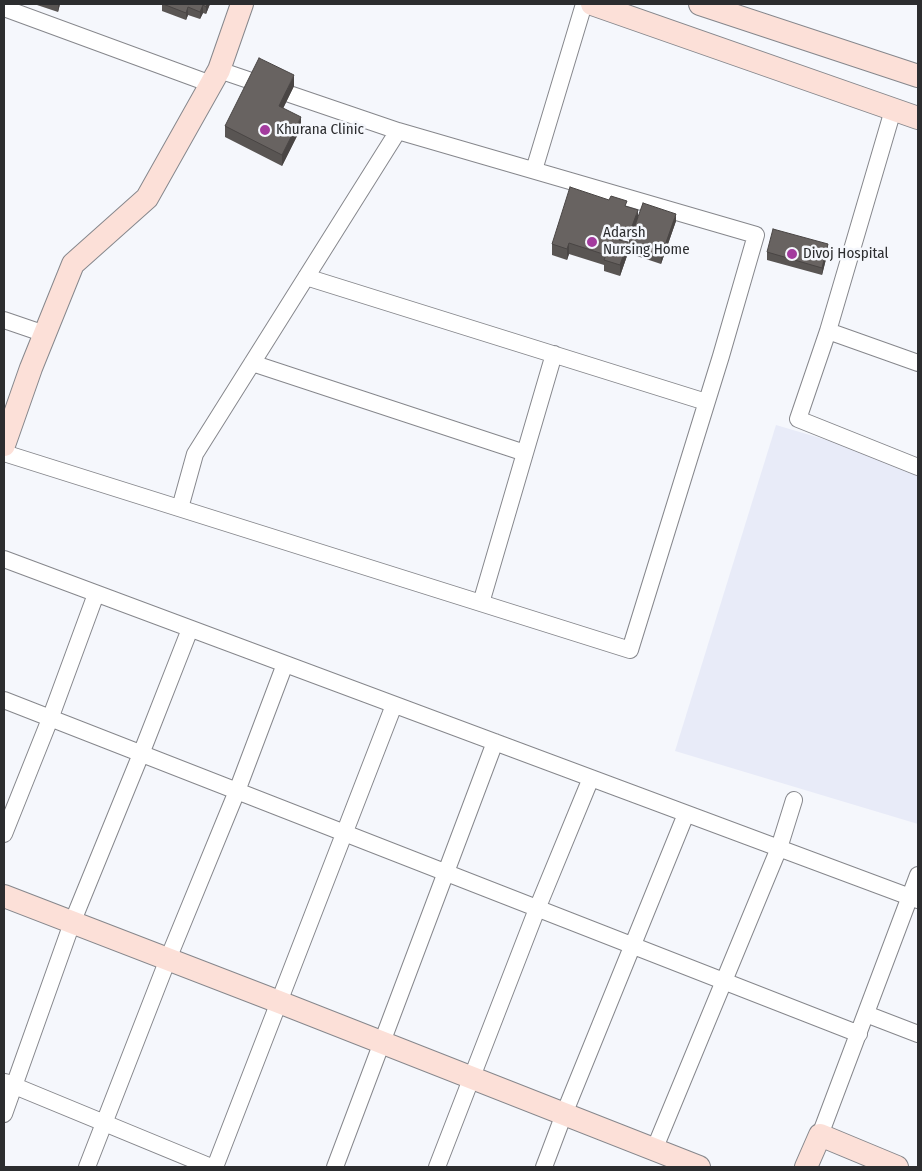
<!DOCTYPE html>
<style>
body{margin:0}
#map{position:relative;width:922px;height:1171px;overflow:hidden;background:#f5f7fc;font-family:"Fira Sans Condensed",sans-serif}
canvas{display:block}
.frame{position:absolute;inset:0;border:5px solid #2c2d2f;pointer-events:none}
</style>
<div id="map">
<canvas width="922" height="1171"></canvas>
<div class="frame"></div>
</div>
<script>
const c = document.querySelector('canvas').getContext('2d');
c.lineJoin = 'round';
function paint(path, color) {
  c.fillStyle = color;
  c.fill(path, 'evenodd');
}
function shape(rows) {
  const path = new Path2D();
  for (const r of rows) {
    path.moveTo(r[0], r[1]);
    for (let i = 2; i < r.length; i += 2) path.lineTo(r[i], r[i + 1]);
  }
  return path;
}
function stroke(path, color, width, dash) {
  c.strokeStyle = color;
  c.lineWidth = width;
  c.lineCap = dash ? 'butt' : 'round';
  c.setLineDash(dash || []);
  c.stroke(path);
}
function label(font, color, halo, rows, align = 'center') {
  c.font = font + ' "Fira Sans Condensed",sans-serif';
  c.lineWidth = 5;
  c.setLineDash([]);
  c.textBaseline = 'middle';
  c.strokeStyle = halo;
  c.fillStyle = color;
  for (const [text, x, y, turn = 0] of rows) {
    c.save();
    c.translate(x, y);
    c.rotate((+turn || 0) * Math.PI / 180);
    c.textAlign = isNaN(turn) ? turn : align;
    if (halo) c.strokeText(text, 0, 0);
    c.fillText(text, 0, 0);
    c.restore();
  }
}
paint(shape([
 [776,425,918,467,918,824,675,751]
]), '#e8ebf8');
const street = shape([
 [4,8,211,84],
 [219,70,398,131],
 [893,110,828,331,798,419,918,467],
 [534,170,584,4],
 [306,277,706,402],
 [4,320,45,334],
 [828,331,918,363],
 [252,363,525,453],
 [4,453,630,650,721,356,756,235,398,131,195,454,180,508],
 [4,559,918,900],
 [481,603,554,354],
 [4,700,859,1034],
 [4,834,50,719,96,594],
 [866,1014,918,1034],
 [5,1082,211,1167],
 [4,1114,72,923,141,754,190,629],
 [820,1135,918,875],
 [654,1150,779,848,794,800],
 [87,1167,168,959,237,791,285,664],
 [215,1167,394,705],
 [335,1167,495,742],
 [437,1167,537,909,591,778],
 [544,1167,564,1114,686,814]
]);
const secondary = shape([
 [592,4,918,118],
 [700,4,918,76],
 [4,445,31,368,73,264,147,198,219,70,242,4],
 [4,896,279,1002,699,1167],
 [806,1167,820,1135,897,1167]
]);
stroke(street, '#86878c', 18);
stroke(secondary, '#86878c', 24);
stroke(street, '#fff', 16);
stroke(secondary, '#fce0d8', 22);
paint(shape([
 [34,4,60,4,58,12],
 [162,4,210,4,206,14,203,13,200,19,188,15,186,20,162,11],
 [294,86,283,108,301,128,282,166,225,137,225,126],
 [627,207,638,217,676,221,661,264,628,253,628,245,630,240,623,238,622,241,628,253,620,276,604,271,604,265,569,254,567,260,552,255,552,244],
 [828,251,822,275,767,260,767,252]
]), '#595553');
paint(shape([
 [58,4,60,4,58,12],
 [207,4,210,4,206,14,206,7],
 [203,5,203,13,200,19,200,12],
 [188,7,188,15,186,20,186,13],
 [294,75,294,86,279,117,279,106],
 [301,117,301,128,282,166,282,155],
 [638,210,638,221,631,240,631,229],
 [676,214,676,221,661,264,661,257],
 [623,227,623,238,619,250,619,240],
 [628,242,628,253,620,276,620,265],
 [569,243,569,254,567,260,567,249],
 [828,244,828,251,822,275,822,268]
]), '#494544');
const building = shape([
 [163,4,207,4,206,7,203,5,200,12,188,7,186,13,163,4],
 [259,58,294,75,279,106,301,117,282,155,225,126,259,58],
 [570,187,609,200,611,196,627,201,625,206,638,210,631,229,623,227,619,240,628,242,620,265,604,260,606,255,569,243,567,249,552,244,570,187],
 [643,203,676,214,661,257,628,245,643,203],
 [773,229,828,244,822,268,767,252,773,229]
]);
paint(building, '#686361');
stroke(building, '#494544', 1);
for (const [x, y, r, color] of [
 [265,130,6,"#a33b9e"],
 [592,242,6,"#a33b9e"],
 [792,254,6,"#a33b9e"]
]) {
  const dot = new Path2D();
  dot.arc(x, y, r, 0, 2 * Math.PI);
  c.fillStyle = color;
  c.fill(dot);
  stroke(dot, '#f5f7fc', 2);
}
label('15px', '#2c2d2f', '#f5f7fc', [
 ["Khurana Clinic",276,130],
 ["Adarsh",603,233],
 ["Nursing Home",603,250],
 ["Divoj Hospital",803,254]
], 'left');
</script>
